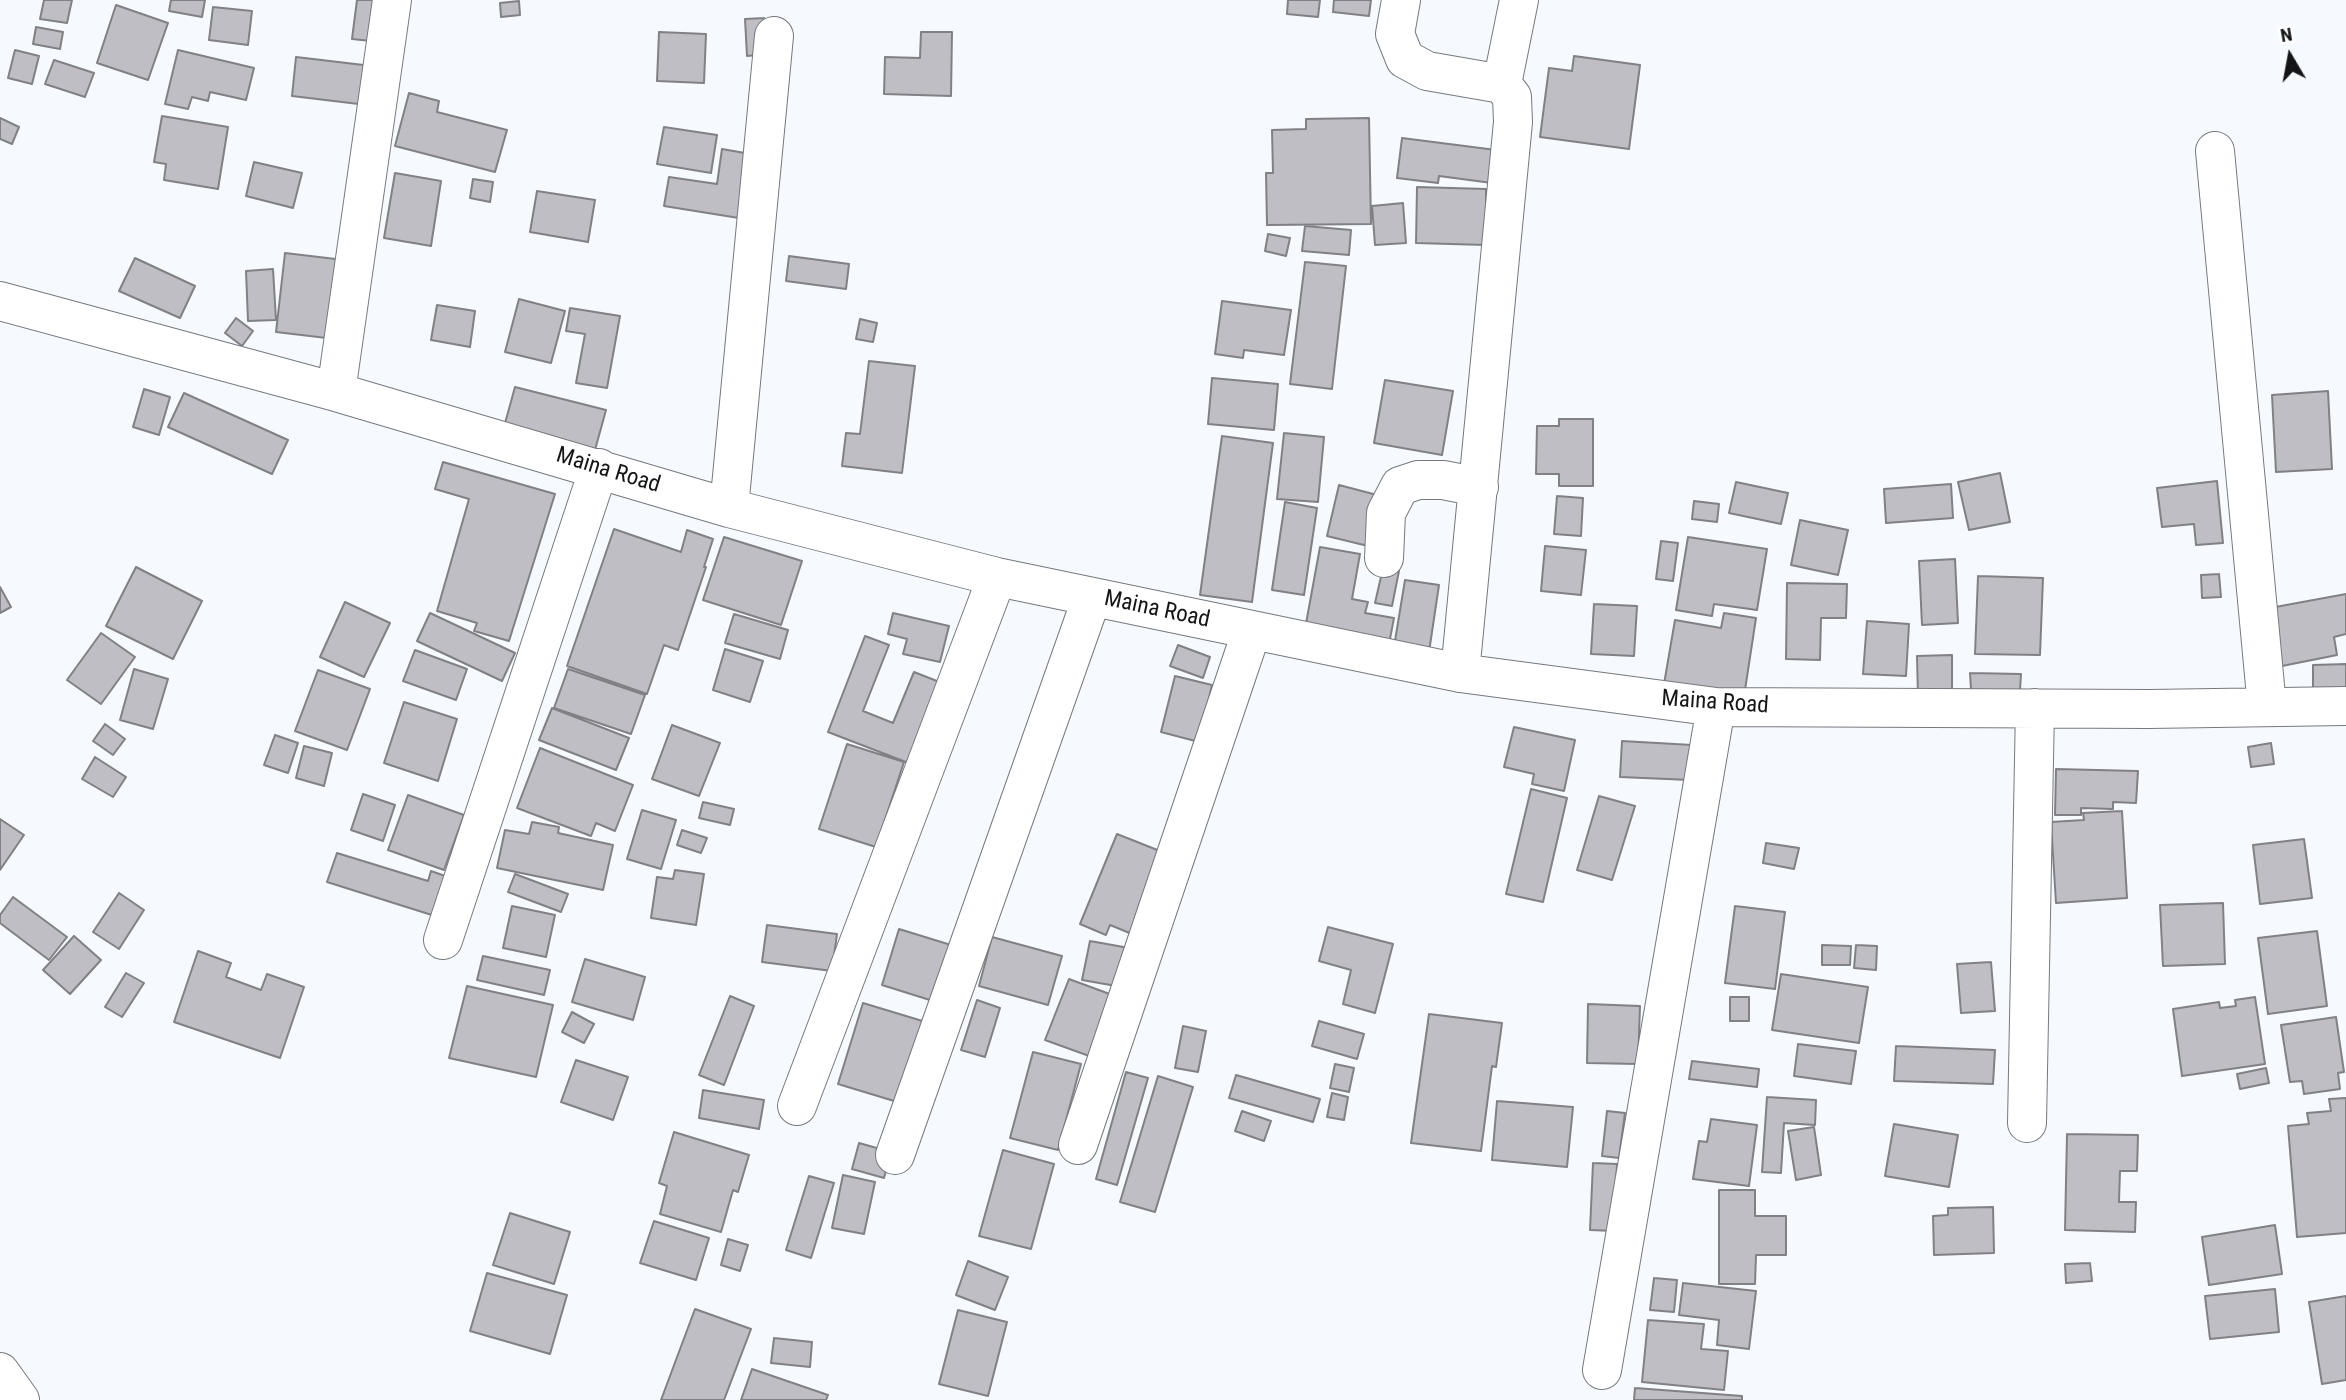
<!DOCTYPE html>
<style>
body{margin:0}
#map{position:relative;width:2346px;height:1400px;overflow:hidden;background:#f6f9fe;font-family:"Roboto Condensed",sans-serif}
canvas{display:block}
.north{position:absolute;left:2255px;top:21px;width:70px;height:70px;-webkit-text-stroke:5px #fff;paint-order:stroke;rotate:350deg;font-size:19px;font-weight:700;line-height:28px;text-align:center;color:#141517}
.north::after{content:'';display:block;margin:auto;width:24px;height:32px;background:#141517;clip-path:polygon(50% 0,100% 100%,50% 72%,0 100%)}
</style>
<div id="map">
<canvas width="2346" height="1400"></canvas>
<div class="north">N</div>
</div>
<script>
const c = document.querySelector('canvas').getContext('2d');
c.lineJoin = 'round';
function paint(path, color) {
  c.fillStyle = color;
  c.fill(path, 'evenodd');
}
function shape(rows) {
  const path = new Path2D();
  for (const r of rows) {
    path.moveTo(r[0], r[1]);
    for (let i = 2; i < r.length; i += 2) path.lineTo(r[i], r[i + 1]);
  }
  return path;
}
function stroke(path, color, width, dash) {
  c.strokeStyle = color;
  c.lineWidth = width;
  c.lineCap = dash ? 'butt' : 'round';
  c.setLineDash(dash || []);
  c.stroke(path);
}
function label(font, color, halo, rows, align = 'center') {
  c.font = font + ' "Roboto Condensed",sans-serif';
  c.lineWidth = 5;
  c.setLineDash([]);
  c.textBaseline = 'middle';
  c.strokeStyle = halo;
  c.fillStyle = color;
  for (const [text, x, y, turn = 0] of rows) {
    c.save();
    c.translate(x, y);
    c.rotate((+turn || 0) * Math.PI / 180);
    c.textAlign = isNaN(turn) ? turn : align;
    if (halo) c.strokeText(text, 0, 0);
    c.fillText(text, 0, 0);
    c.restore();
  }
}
const building = shape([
 [44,0,72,0,67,23,40,19,44,0],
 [171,0,205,0,202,17,169,11,171,0],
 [357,0,386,0,381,42,352,39,357,0],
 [1288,0,1320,0,1318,17,1287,14,1288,0],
 [1334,0,1371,0,1369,16,1333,12,1334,0],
 [519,1,520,15,501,17,500,3,519,1],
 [116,5,168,23,148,80,97,63,116,5],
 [213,7,252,11,248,45,209,40,213,7],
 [764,18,767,54,747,56,745,19,764,18],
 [36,27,63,32,60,49,33,44,36,27],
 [659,32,706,34,704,83,657,81,659,32],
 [921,32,952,32,951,96,884,94,885,57,920,58,921,32],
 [15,50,39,56,32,84,8,78,15,50],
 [178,50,254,68,246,100,210,92,208,101,192,97,188,109,165,104,178,50],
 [1574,56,1640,65,1629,149,1540,137,1549,68,1572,71,1574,56],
 [296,57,372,66,367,105,292,96,296,57],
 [54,60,94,73,85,97,45,84,54,60],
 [409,93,439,101,437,112,507,130,495,172,395,146,409,93],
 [162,116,228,127,218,189,164,180,166,164,154,162,162,116],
 [0,118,19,127,12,144,0,139,0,118],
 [1369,118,1371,224,1267,225,1266,173,1273,173,1272,130,1306,129,1306,119,1369,118],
 [664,127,717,135,711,173,657,164,664,127],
 [1402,138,1496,150,1492,183,1439,176,1438,183,1397,178,1402,138],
 [722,149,756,155,745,219,664,206,669,177,717,184,722,149],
 [254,162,302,173,293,208,246,196,254,162],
 [395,173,441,181,431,246,384,238,395,173],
 [473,179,493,182,490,202,470,198,473,179],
 [1417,187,1486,189,1486,245,1416,243,1417,187],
 [537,191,595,200,588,242,530,232,537,191],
 [1403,203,1406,243,1375,245,1372,206,1403,203],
 [1305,226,1351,230,1349,255,1302,251,1305,226],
 [1268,234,1290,238,1286,256,1265,251,1268,234],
 [285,253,344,260,335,339,276,332,285,253],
 [789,256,849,264,846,289,786,281,789,256],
 [135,258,195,286,180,318,119,291,135,258],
 [1305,262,1346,266,1332,389,1290,384,1305,262],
 [273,269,276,320,248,321,246,271,273,269],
 [519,299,565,311,551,363,505,352,519,299],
 [1222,301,1291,310,1284,355,1244,350,1243,358,1215,354,1222,301],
 [437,305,475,311,470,347,431,340,437,305],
 [570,308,620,316,607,388,576,383,585,334,566,331,570,308],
 [236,318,253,331,242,346,225,333,236,318],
 [860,319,877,323,873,342,856,339,860,319],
 [869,361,915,366,902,473,842,466,846,433,860,434,869,361],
 [1212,378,1278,384,1274,430,1208,424,1212,378],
 [1385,380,1453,391,1442,455,1374,443,1385,380],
 [515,387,606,410,595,450,504,427,515,387],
 [144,389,170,397,159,435,133,427,144,389],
 [2328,391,2332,469,2276,472,2272,395,2328,391],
 [184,393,288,440,272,474,168,427,184,393],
 [1559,419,1593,419,1593,486,1559,486,1559,474,1536,474,1537,426,1559,426,1559,419],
 [1284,433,1324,437,1318,502,1277,499,1284,433],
 [1222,436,1273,443,1252,602,1200,595,1222,436],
 [443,462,555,494,509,641,474,631,477,623,437,611,469,499,435,489,443,462],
 [2000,473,2010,522,1969,530,1958,482,2000,473],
 [2217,481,2223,543,2196,545,2194,524,2162,527,2157,488,2217,481],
 [1736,482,1788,493,1781,524,1729,513,1736,482],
 [1951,484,1953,518,1886,523,1884,489,1951,484],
 [1339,485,1381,496,1368,546,1327,536,1339,485],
 [1557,496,1583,498,1581,536,1554,534,1557,496],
 [1694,501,1719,504,1717,522,1692,519,1694,501],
 [1285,502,1317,508,1304,595,1272,590,1285,502],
 [1800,520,1848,530,1838,575,1791,565,1800,520],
 [614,529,681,552,687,530,713,539,704,567,706,567,678,650,664,645,647,694,567,666,614,529],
 [724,537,802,561,781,625,703,600,724,537],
 [1688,537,1767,549,1757,610,1714,604,1712,616,1676,610,1688,537],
 [1661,541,1678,543,1673,581,1656,579,1661,541],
 [1545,546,1586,550,1581,595,1541,591,1545,546],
 [1320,547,1360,554,1352,599,1368,602,1365,613,1394,618,1389,644,1305,629,1320,547],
 [1955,559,1958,623,1922,625,1919,561,1955,559],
 [136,567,202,601,173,659,106,626,136,567],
 [1383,568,1399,571,1392,606,1375,603,1383,568],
 [2219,574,2221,597,2202,598,2201,575,2219,574],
 [1978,576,2043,578,2040,655,1975,654,1978,576],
 [1405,580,1439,585,1429,652,1394,647,1405,580],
 [1787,583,1847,584,1846,618,1821,618,1820,660,1786,659,1787,583],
 [0,587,11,607,0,613,0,587],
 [2346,594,2346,634,2334,637,2337,655,2282,666,2270,608,2346,594],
 [345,602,390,623,364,677,320,657,345,602],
 [1594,604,1637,606,1634,656,1591,654,1594,604],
 [430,613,515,653,502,681,417,641,430,613],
 [893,613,949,626,940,662,903,654,907,639,888,634,893,613],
 [1724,613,1756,618,1743,703,1663,690,1675,620,1721,628,1724,613],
 [734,614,788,630,780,659,725,643,734,614],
 [1867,621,1909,624,1906,676,1863,674,1867,621],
 [101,633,135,657,101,704,67,680,101,633],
 [865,636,889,645,863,711,893,723,914,672,942,683,911,764,828,732,865,636],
 [1178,645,1210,657,1203,678,1170,666,1178,645],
 [725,649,763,661,750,702,713,690,725,649],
 [415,650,467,669,456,700,403,681,415,650],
 [1952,655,1952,698,1918,698,1917,656,1952,655],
 [2346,664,2346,696,2313,698,2313,665,2346,664],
 [134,669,168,679,153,729,120,720,134,669],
 [568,669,645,695,631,734,554,708,568,669],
 [318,670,370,689,347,750,295,731,318,670],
 [1970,673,2021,674,2020,691,1971,690,1970,673],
 [1175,676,1212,685,1199,742,1161,732,1175,676],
 [404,702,457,719,438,781,384,763,404,702],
 [552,708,629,738,616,770,539,740,552,708],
 [105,724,125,739,113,755,93,741,105,724],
 [672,725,720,743,699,796,652,779,672,725],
 [1514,727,1575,740,1564,791,1532,784,1534,774,1504,767,1514,727],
 [275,735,298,743,288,773,264,765,275,735],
 [1622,741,1692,745,1690,780,1620,777,1622,741],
 [2271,743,2274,764,2251,767,2248,747,2271,743],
 [847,744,904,762,876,847,819,829,847,744],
 [304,746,332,753,324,786,296,778,304,746],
 [540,748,633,785,615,831,596,823,591,836,517,808,540,748],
 [95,757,126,777,113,797,82,779,95,757],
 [2056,769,2138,771,2136,803,2113,802,2113,809,2081,808,2081,815,2055,815,2056,769],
 [1531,789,1567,798,1543,902,1506,894,1531,789],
 [363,794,395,805,383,841,351,830,363,794],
 [408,795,464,815,444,870,388,850,408,795],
 [1599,796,1635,806,1612,880,1577,870,1599,796],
 [703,802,734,809,730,825,699,818,703,802],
 [642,810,676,820,661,869,627,859,642,810],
 [2122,811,2127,898,2056,903,2051,822,2084,820,2083,813,2122,811],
 [0,819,24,835,0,870,0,819],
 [532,822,559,827,558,833,613,845,603,890,497,868,505,830,529,834,532,822],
 [682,830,707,838,701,853,677,845,682,830],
 [1117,834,1170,855,1137,936,1110,925,1106,935,1080,924,1117,834],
 [2304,839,2312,898,2260,904,2253,845,2304,839],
 [1766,843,1799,848,1794,869,1763,863,1766,843],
 [337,853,428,881,431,871,448,877,435,916,327,882,337,853],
 [675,870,704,874,696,925,651,918,657,877,673,879,675,870],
 [515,874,568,894,561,912,508,892,515,874],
 [119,893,144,910,119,949,93,932,119,893],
 [13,897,67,937,49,960,0,923,0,915,13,897],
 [2223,903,2225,964,2163,966,2160,905,2223,903],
 [512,906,555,915,546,957,503,948,512,906],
 [1735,906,1785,912,1775,989,1725,983,1735,906],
 [767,925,837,934,832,971,762,962,767,925],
 [1328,927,1393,944,1375,1013,1343,1004,1351,970,1319,961,1328,927],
 [899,929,951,945,933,1001,882,985,899,929],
 [2317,931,2327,1006,2268,1014,2258,938,2317,931],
 [74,936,101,960,70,994,43,970,74,936],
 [992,937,1062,956,1048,1005,979,986,992,937],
 [1090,941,1129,948,1122,987,1082,980,1090,941],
 [1822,945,1851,946,1850,965,1822,965,1822,945],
 [1856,945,1877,946,1876,970,1854,968,1856,945],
 [198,951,231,963,226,977,261,990,267,974,304,987,280,1058,174,1022,198,951],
 [483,956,550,970,544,995,477,980,483,956],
 [585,959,645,977,633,1020,572,1002,585,959],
 [1991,962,1995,1011,1961,1013,1957,964,1991,962],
 [126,973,144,983,122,1017,105,1007,126,973],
 [1781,974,1868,987,1859,1043,1772,1030,1781,974],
 [1069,979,1115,996,1092,1057,1045,1040,1069,979],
 [467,986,553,1005,536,1077,449,1058,467,986],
 [730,996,754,1006,724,1085,699,1075,730,996],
 [1730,997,1749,997,1749,1021,1730,1021,1730,997],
 [2255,997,2265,1064,2182,1076,2173,1009,2219,1002,2220,1008,2236,1006,2235,1000,2255,997],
 [977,1000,1000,1008,985,1057,961,1050,977,1000],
 [863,1003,929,1023,904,1104,838,1084,863,1003],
 [1588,1004,1640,1006,1638,1064,1587,1063,1588,1004],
 [572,1012,594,1024,584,1043,562,1032,572,1012],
 [1429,1014,1502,1023,1496,1067,1492,1066,1481,1151,1411,1143,1429,1014],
 [2336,1017,2344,1072,2338,1073,2340,1089,2304,1094,2302,1081,2290,1082,2281,1025,2336,1017],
 [1319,1021,1364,1034,1357,1059,1312,1046,1319,1021],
 [1183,1026,1206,1031,1198,1072,1175,1068,1183,1026],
 [1798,1044,1856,1051,1851,1084,1794,1076,1798,1044],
 [1896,1046,1995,1050,1993,1084,1894,1081,1896,1046],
 [1033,1052,1081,1064,1058,1150,1010,1138,1033,1052],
 [576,1060,628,1077,613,1120,561,1102,576,1060],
 [1692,1061,1759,1069,1757,1087,1689,1079,1692,1061],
 [1335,1064,1354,1068,1349,1092,1330,1088,1335,1064],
 [2266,1068,2269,1083,2240,1089,2237,1074,2266,1068],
 [1126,1072,1148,1078,1117,1185,1096,1179,1126,1072],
 [1236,1075,1320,1099,1313,1122,1229,1098,1236,1075],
 [1158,1076,1193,1087,1155,1212,1120,1202,1158,1076],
 [703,1090,764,1100,759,1129,699,1118,703,1090],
 [1332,1093,1348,1097,1344,1120,1327,1117,1332,1093],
 [1767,1097,1816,1100,1815,1125,1784,1123,1781,1173,1762,1172,1767,1097],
 [2346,1098,2346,1233,2297,1237,2288,1126,2309,1124,2307,1113,2331,1111,2329,1099,2346,1098],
 [1497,1101,1573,1107,1567,1167,1492,1160,1497,1101],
 [1242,1111,1271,1121,1264,1141,1235,1131,1242,1111],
 [1607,1111,1625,1113,1619,1158,1602,1156,1607,1111],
 [1711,1119,1757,1125,1749,1186,1693,1179,1699,1141,1707,1142,1711,1119],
 [1894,1124,1958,1135,1949,1187,1885,1176,1894,1124],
 [1814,1127,1821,1175,1796,1180,1788,1131,1814,1127],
 [674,1132,749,1155,738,1192,733,1190,721,1232,660,1214,667,1186,659,1183,674,1132],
 [2067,1134,2138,1135,2137,1171,2120,1171,2119,1202,2136,1202,2135,1232,2065,1230,2067,1134],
 [859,1143,891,1152,884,1178,852,1169,859,1143],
 [1003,1150,1054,1164,1031,1249,979,1236,1003,1150],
 [1593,1163,1617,1164,1614,1231,1590,1230,1593,1163],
 [843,1175,875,1182,864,1234,832,1228,843,1175],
 [809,1176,834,1183,811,1258,786,1250,809,1176],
 [1719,1190,1755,1190,1755,1216,1786,1216,1786,1255,1756,1255,1755,1284,1719,1284,1719,1190],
 [1993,1207,1994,1253,1934,1255,1933,1216,1948,1215,1948,1208,1993,1207],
 [510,1213,570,1232,554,1284,493,1265,510,1213],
 [654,1221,709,1238,696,1280,640,1263,654,1221],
 [2275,1225,2282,1274,2209,1285,2202,1237,2275,1225],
 [728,1239,748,1245,740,1271,721,1265,728,1239],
 [968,1261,1008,1277,995,1310,956,1295,968,1261],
 [2090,1263,2092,1281,2066,1283,2065,1264,2090,1263],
 [487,1273,567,1295,550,1354,470,1331,487,1273],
 [1654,1278,1677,1280,1674,1312,1650,1310,1654,1278],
 [1683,1283,1756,1291,1749,1349,1717,1345,1719,1320,1679,1315,1683,1283],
 [2275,1289,2279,1332,2210,1339,2205,1296,2275,1289],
 [2346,1296,2346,1380,2322,1384,2309,1302,2346,1296],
 [695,1309,751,1329,724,1400,661,1400,695,1309],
 [958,1310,1007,1322,988,1396,939,1384,958,1310],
 [1648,1320,1704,1324,1701,1349,1728,1351,1724,1390,1642,1382,1648,1320],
 [774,1338,812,1342,810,1367,771,1363,774,1338],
 [752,1369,828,1395,826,1400,741,1400,752,1369],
 [1635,1388,1742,1396,1742,1400,1634,1400,1635,1388]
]);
paint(building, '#bebec4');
stroke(building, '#808085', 2);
const minor = shape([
 [1401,0,1395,34,1405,59,1427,71,1502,84,1512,97,1513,122,1460,673],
 [1502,84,1519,0],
 [2215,151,2267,707],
 [0,301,336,392,729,508,997,577,1460,673,1716,707,2149,709,2346,706],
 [336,392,392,0],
 [729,508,774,36],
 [1384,558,1386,513,1400,486,1418,480,1443,480,1479,487],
 [443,940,599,468],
 [797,1106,997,577],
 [2027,1123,2035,708],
 [1078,1145,1252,630],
 [895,1155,1092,597],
 [1602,1370,1716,707],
 [0,1372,20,1400]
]);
stroke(minor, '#76797e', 40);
stroke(minor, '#fff', 38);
label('23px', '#141517', '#fff', [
 ["Maina Road",608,471,17],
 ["Maina Road",1157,610,12],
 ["Maina Road",1715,703,4]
]);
</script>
